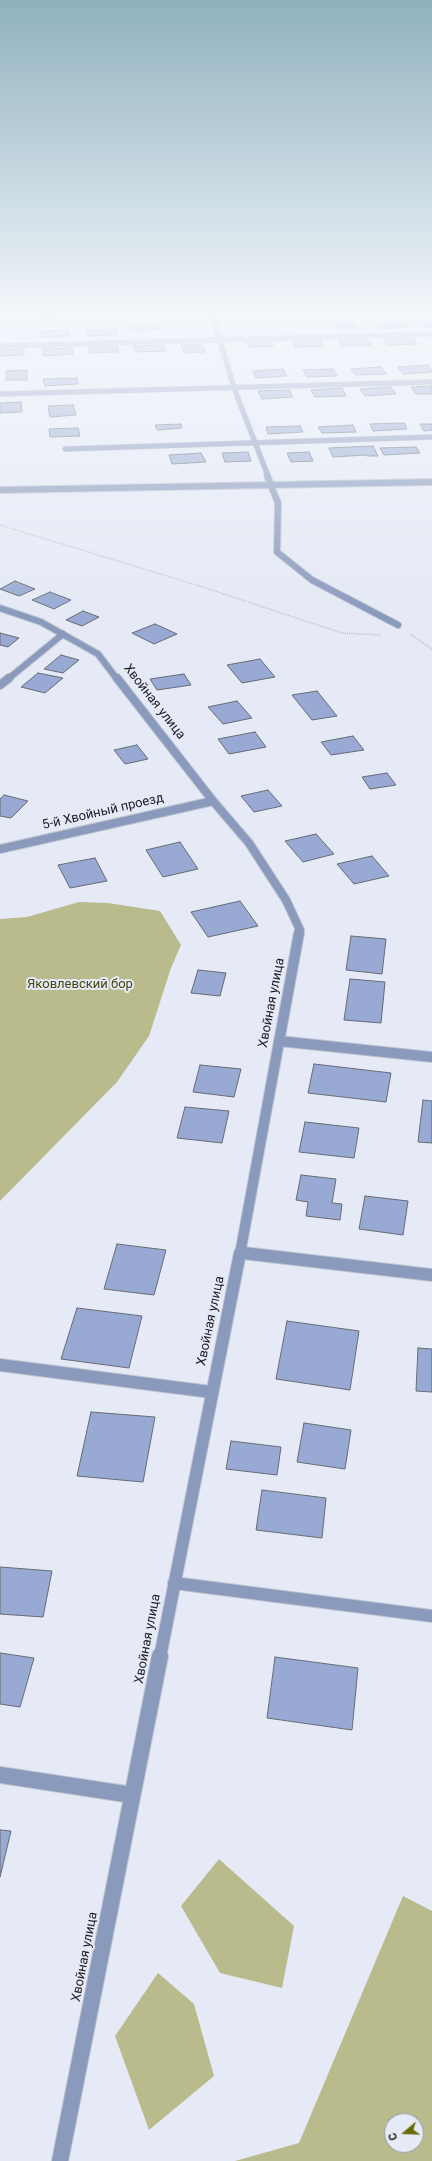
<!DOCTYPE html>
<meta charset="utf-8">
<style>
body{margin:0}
#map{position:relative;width:432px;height:2161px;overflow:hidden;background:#e5eaf6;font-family:Roboto,sans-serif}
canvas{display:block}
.north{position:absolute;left:384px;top:2113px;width:40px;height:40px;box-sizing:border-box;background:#e5eaf6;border:1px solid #9598a1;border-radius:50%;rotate:251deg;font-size:11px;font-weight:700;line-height:16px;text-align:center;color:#1c1d22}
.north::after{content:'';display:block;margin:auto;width:14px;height:18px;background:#696a08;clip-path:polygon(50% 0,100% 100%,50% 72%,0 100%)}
</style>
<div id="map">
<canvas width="432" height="2161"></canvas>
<div class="north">С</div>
</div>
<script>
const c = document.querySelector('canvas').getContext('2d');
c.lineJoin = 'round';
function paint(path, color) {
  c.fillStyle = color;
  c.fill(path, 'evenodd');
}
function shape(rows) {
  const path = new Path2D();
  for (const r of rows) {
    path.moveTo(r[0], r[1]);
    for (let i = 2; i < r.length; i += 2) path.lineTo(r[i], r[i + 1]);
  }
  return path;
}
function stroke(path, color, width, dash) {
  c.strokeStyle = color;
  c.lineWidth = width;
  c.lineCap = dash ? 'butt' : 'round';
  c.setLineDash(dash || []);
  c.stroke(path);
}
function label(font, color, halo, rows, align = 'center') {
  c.font = font + ' Roboto,sans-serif';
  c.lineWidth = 4;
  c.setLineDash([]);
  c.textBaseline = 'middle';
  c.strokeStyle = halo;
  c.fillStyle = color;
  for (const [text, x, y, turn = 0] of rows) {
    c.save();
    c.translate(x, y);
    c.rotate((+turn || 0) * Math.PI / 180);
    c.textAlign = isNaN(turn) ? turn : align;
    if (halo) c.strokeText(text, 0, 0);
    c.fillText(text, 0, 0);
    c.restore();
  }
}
paint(shape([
 [79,902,108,903,160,911,181,945,171,968,149,1036,117,1082,0,1201,0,919,27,917],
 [219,1859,294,1926,282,1988,220,1973,181,1906],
 [403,1896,432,1911,432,2161,235,2161,299,2143],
 [392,2121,416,2121,416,2145,392,2145],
 [158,1973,194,2004,214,2076,149,2130,115,2036]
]), '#b9bb8d');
const building = shape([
 [39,313,62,313,63,316,40,317,39,313],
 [353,321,356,328,337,328,334,322,353,321],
 [432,321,432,327,425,328,421,322,432,321],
 [406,323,410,327,380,329,377,324,406,323],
 [157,324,160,329,131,331,129,325,157,324],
 [116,329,117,335,88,336,87,330,116,329],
 [69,330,70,336,41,337,40,331,69,330],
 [413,337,417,344,388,345,384,339,413,337],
 [367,338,372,345,342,346,338,340,367,338],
 [320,340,324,346,295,347,292,341,320,340],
 [271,341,273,346,249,347,246,342,271,341],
 [181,344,202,344,205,352,184,353,181,344],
 [164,345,166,351,136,352,134,346,164,345],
 [117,346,119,352,89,353,88,347,117,346],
 [72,348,73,354,43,356,42,349,72,348],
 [24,349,24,355,0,356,0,350,24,349],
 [428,365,432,372,403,374,398,367,428,365],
 [381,367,386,374,356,375,351,369,381,367],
 [283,369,287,376,256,378,253,371,283,369],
 [333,369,337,376,307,377,303,370,333,369],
 [27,370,27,380,6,380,6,371,27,370],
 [77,378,78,384,45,386,43,379,77,378],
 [432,386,432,394,416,394,411,387,432,386],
 [391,387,396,394,365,396,360,389,391,387],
 [342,388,346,396,315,397,311,390,342,388],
 [289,390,293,397,262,399,258,391,289,390],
 [21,402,22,412,0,413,0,403,21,402],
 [73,405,76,415,50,417,48,406,73,405],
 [404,423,407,429,373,431,370,424,404,423],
 [181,424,182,428,157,430,155,425,181,424],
 [420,424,432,424,432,430,424,431,420,424],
 [353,425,356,432,322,433,318,427,353,425],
 [300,426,303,432,268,434,266,427,300,426],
 [78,428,80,436,50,437,49,429,78,428],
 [373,446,378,456,367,456,366,455,333,457,329,448,373,446],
 [416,447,420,453,384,455,380,448,416,447],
 [248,452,251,461,225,462,222,453,248,452],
 [309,452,313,461,291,462,287,453,309,452],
 [201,453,206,462,172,464,169,455,201,453],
 [15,581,35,589,19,596,0,589,15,581],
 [50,592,71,600,54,609,32,600,50,592],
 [83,611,99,617,82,626,66,620,83,611],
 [155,624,177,634,154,644,132,633,155,624],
 [0,633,19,638,8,647,0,645,0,633],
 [61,655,79,660,63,673,44,669,61,655],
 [260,659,275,677,242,683,227,665,260,659],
 [38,673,63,678,45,693,21,687,38,673],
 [184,674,191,685,157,690,150,679,184,674],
 [317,691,337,716,312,720,292,695,317,691],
 [237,701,252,718,223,724,208,707,237,701],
 [255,732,266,747,229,754,218,739,255,732],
 [353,736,364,750,331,755,321,742,353,736],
 [137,745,148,759,125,764,114,750,137,745],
 [387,773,396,785,370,789,362,777,387,773],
 [268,790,282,806,254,812,241,796,268,790],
 [4,795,28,801,11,818,0,816,0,799,4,795],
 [316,834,334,854,303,862,285,841,316,834],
 [180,842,198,869,163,877,146,850,180,842],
 [372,856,389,876,354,884,337,864,372,856],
 [95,858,107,881,70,888,58,865,95,858],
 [240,901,258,926,208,937,191,912,240,901],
 [351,936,386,939,382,974,346,970,351,936],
 [198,970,226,973,220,996,191,993,198,970],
 [350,979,385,982,381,1023,344,1020,350,979],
 [314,1064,391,1073,386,1102,308,1093,314,1064],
 [200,1065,241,1069,234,1097,193,1092,200,1065],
 [423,1100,432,1101,432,1143,418,1142,423,1100],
 [185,1107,229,1111,222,1143,177,1138,185,1107],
 [305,1122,359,1128,354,1158,299,1152,305,1122],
 [301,1175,336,1179,332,1203,342,1204,340,1220,306,1216,308,1202,296,1200,301,1175],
 [365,1196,408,1201,403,1235,359,1229,365,1196],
 [117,1244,166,1250,154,1295,104,1289,117,1244],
 [77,1308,142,1316,129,1368,61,1359,77,1308],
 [287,1321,359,1331,350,1390,276,1379,287,1321],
 [418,1348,432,1349,432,1392,416,1391,418,1348],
 [91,1412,155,1417,143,1482,77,1476,91,1412],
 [304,1423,351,1430,345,1469,297,1462,304,1423],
 [231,1441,281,1447,277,1475,226,1469,231,1441],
 [262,1490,326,1498,322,1538,256,1530,262,1490],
 [0,1567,52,1571,43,1617,0,1614,0,1567],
 [0,1653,34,1658,20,1707,0,1704,0,1653],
 [275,1657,358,1668,352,1730,267,1718,275,1657],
 [0,1830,11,1831,0,1877,0,1830]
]);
paint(building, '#98aad3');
stroke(building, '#666b75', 1);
const minorFar5 = shape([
 [212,313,234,388,268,476],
 [0,346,432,334],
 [0,394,432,382],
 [65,449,432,437]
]);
const minorFar4 = shape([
 [267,475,278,503,277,552,312,580,398,625],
 [0,490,432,482],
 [0,608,41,622,98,654,117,679],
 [8,679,63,634]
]);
const minorFar3 = shape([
 [117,678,213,801,249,843,286,900,300,930,299,934],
 [0,685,9,678],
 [0,849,213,801]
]);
const minorFar2 = shape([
 [279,1041,432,1057],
 [240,1253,251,1254],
 [240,1254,299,933]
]);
const minorFar1 = shape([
 [243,1253,432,1275],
 [0,1365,211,1392],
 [174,1583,432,1616],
 [160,1657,240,1253]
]);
const minor = shape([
 [0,1775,132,1795],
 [60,2161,160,1656]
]);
stroke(minorFar5, '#c1c5d0', 6);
stroke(minorFar4, '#c1c5d0', 8);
stroke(minorFar3, '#c1c5d0', 10);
stroke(minorFar2, '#c1c5d0', 12);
stroke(minorFar1, '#c1c5d0', 14);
stroke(minor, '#c1c5d0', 18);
stroke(shape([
 [0,525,206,588,342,633,380,635],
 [410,634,432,649]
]), '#9598a1', 1.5, [0.5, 1.5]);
stroke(minorFar5, '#8a9abd', 5);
stroke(minorFar4, '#8a9abd', 6);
stroke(minorFar3, '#8a9abd', 8);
stroke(minorFar2, '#8a9abd', 10);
stroke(minorFar1, '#8a9abd', 12);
stroke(minor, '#8a9abd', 16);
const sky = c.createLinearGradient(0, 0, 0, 616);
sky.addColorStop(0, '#8fb1be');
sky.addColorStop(0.51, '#f3f6fb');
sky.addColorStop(1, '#f3f6fb00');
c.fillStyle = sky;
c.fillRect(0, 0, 432, 616);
label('13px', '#1c1d22', '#e5eaf6', [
 ["Хвойная улица",154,702,52],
 ["5-й Хвойный проезд",103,812,-13],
 ["Хвойная улица",272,1003,-79],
 ["Хвойная улица",211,1321,-78],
 ["Хвойная улица",148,1639,-79],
 ["Хвойная улица",85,1957,-79]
]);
label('13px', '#46470f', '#e5eaf6', [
 ["Яковлевский бор",80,985]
]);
</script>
